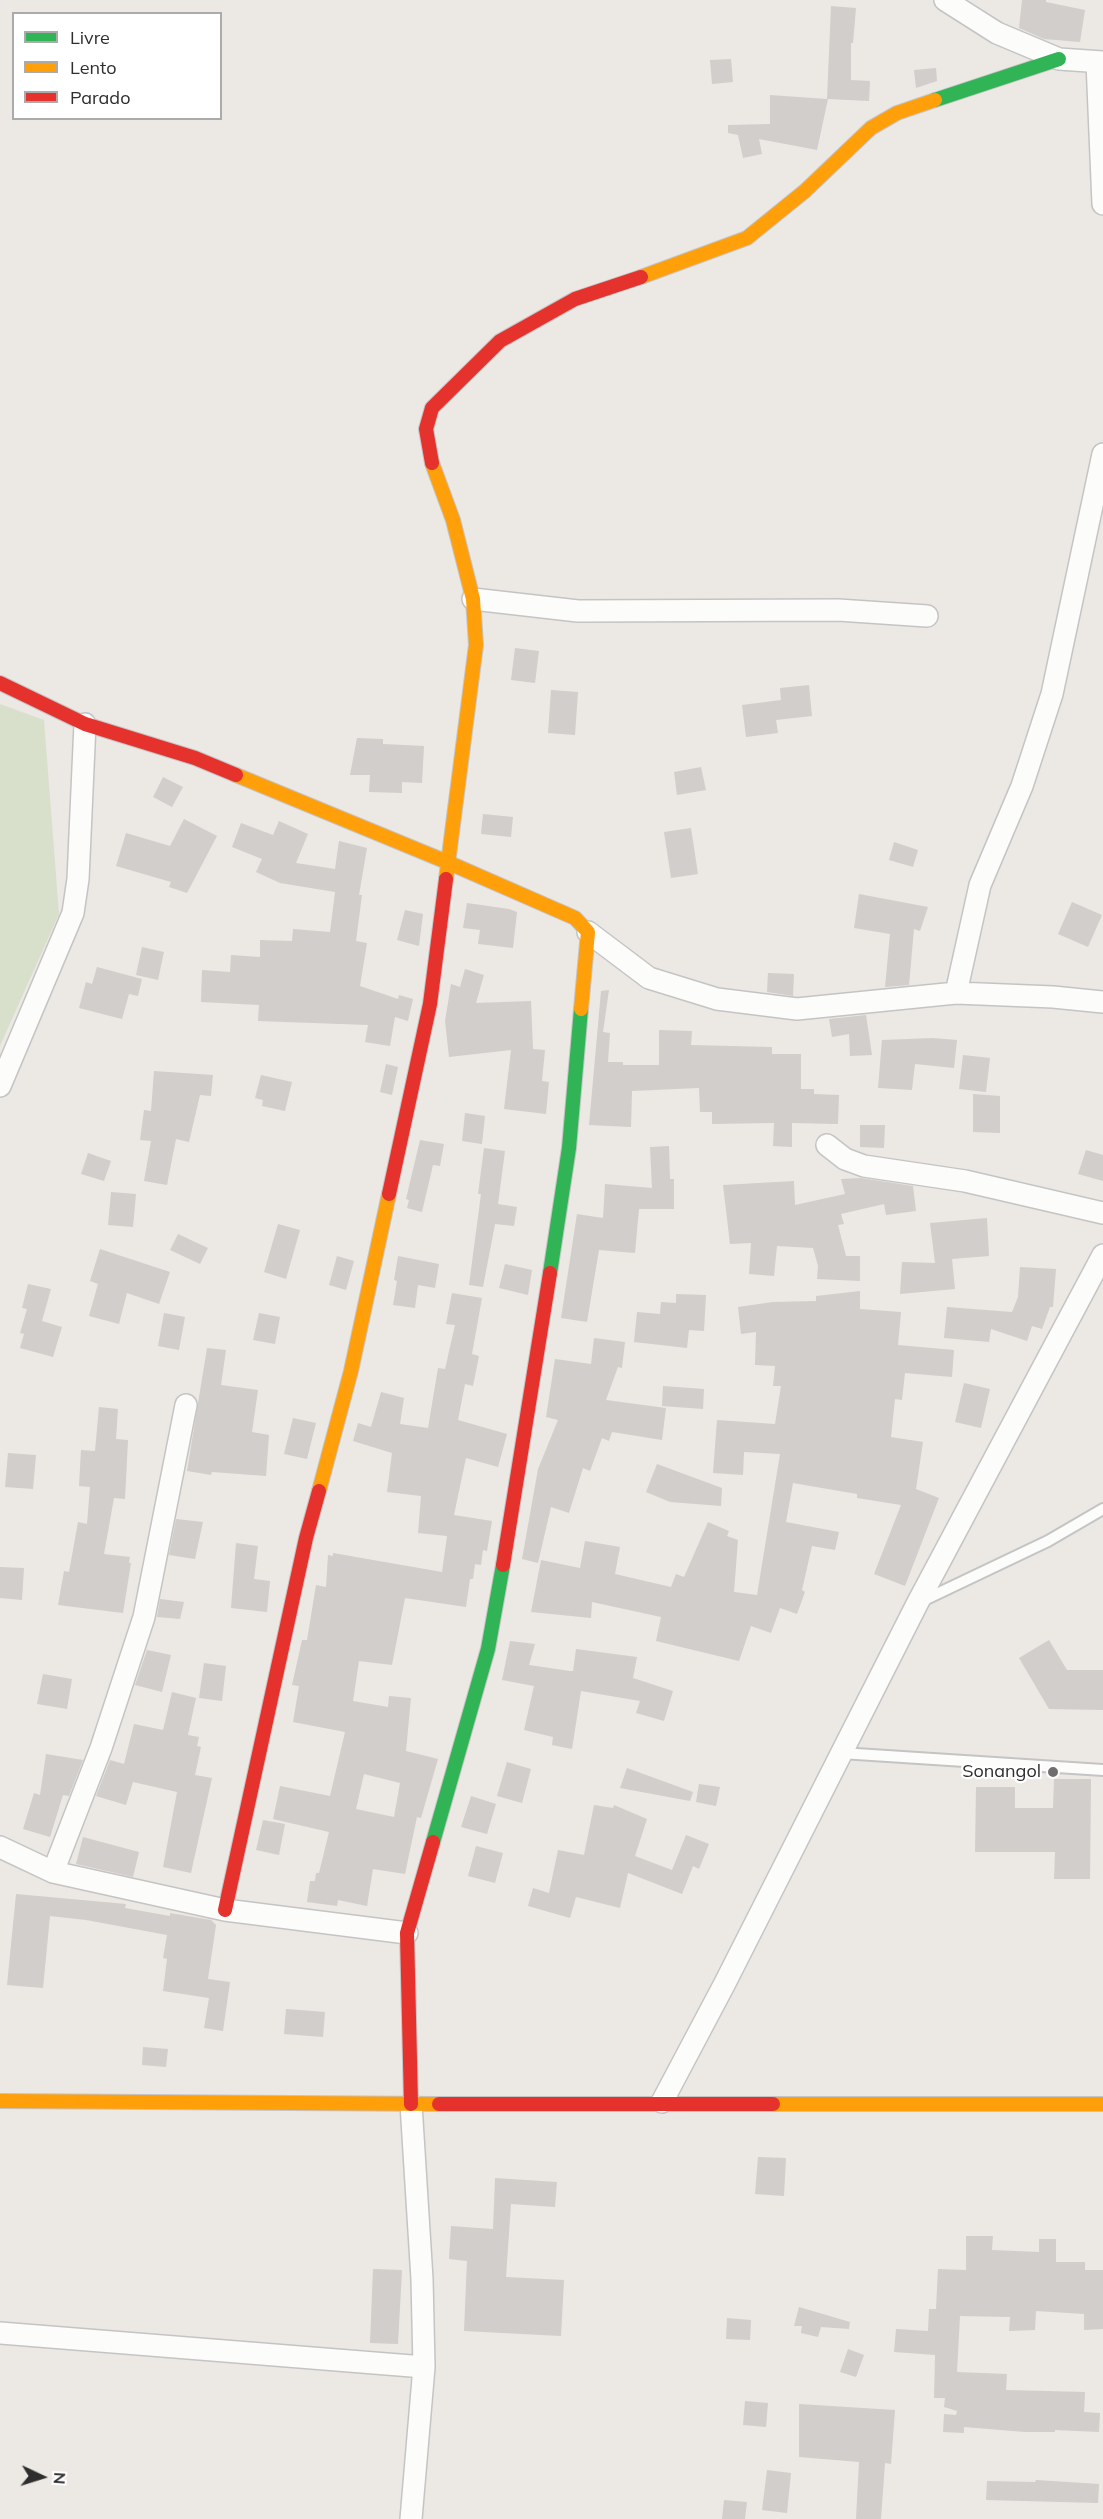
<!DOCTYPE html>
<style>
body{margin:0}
#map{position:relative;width:1103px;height:2519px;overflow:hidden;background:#ece8e4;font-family:Mulish,sans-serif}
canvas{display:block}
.legend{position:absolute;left:12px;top:12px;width:210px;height:108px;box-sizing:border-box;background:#fff;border:2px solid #ababab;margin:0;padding:8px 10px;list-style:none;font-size:18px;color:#2e2e2e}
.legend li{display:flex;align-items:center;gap:12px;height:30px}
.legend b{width:30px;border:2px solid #ababab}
.north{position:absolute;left:12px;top:2447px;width:60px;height:60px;-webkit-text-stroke:4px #fff;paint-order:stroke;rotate:94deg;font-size:16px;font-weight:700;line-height:24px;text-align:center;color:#2e2e2e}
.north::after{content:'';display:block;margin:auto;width:21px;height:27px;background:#2e2e2e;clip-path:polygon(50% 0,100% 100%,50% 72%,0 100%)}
</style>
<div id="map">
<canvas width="1103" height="2519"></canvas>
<ul class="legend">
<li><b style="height:8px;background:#30b455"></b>Livre</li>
<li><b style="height:8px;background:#ff9f0a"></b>Lento</li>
<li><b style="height:8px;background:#e5322d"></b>Parado</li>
</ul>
<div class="north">N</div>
</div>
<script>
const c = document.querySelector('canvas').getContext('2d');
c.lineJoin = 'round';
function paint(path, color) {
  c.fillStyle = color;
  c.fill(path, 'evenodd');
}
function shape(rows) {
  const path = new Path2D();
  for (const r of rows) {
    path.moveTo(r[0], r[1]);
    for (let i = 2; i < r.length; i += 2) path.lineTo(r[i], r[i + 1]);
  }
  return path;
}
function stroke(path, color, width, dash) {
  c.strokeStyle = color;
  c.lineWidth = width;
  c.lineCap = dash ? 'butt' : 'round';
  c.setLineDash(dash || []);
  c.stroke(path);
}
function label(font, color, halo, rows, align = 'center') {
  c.font = font + ' Mulish,sans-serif';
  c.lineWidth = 4.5;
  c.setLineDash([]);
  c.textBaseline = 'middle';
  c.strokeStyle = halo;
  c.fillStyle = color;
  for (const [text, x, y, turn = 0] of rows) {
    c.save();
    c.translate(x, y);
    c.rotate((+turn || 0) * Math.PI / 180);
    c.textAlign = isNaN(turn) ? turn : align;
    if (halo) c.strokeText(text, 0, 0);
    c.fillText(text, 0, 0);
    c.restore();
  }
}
paint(shape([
 [0,704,44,720,59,914,0,1046]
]), '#d8e0cc');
paint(shape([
 [1022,0,1046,0,1046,2,1085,10,1080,42,1044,39,1019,28],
 [831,6,856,8,853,43,851,43,851,80,870,81,869,101,828,99,817,150,759,139,762,154,743,158,738,135,728,133,728,125,770,124,770,95,827,99],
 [731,59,733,82,712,84,710,60],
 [936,68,937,81,916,88,914,70],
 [515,648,539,651,535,683,511,680],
 [809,685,812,716,776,720,778,733,746,737,742,705,781,700,780,688],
 [551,690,578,692,575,735,548,733],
 [357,738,383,739,383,744,424,746,422,783,402,782,402,793,369,792,370,775,350,775],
 [701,767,706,790,677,795,674,772],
 [163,777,183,787,172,807,153,797],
 [483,814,513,817,511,837,481,834],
 [184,819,217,836,187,893,169,887,171,882,116,866,126,833,170,846],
 [279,821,308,834,296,863,335,869,339,841,367,848,359,895,362,895,356,941,367,943,360,986,398,999,399,995,413,999,408,1021,395,1017,390,1046,365,1042,368,1025,258,1021,259,1005,201,1002,202,970,230,972,231,955,260,957,260,940,292,941,293,929,330,932,335,892,280,883,256,872,262,859,232,847,241,823,273,835],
 [691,828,698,874,671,878,664,832],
 [894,842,918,850,913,867,889,860],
 [859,894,928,907,920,931,914,929,909,985,885,987,890,934,854,928],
 [1072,902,1102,915,1088,947,1058,934],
 [467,903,509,909,517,912,513,948,478,944,480,930,463,928],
 [405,910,423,914,419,946,397,940],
 [142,947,164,952,158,980,136,975],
 [97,967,142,979,138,996,129,994,122,1019,79,1008,86,982,92,984],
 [465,969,484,975,476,1003,531,1001,533,1049,545,1050,542,1081,549,1082,546,1114,504,1109,511,1050,449,1057,445,1021,451,984,460,987],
 [768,973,794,974,793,996,767,992],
 [609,990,603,1032,610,1033,608,1062,623,1062,623,1065,659,1065,659,1030,692,1031,691,1045,772,1047,772,1054,801,1054,801,1089,814,1089,814,1094,839,1095,838,1124,792,1123,792,1147,773,1146,774,1123,712,1124,712,1112,700,1112,699,1088,632,1091,631,1127,589,1125,601,991],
 [866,1015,872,1055,850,1056,849,1034,832,1037,829,1019],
 [933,1038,957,1040,954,1068,915,1064,912,1090,878,1088,882,1040],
 [963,1055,990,1058,986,1092,959,1089],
 [386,1064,398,1067,392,1095,380,1092],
 [154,1071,213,1075,211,1096,200,1095,189,1142,176,1139,167,1185,144,1181,151,1141,140,1140,144,1110,151,1111],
 [261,1075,292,1082,285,1111,262,1106,263,1100,255,1098],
 [973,1094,1000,1096,1000,1133,973,1132],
 [465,1113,485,1116,482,1144,462,1141],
 [860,1125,885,1125,884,1148,860,1147],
 [420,1140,444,1144,440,1166,433,1165,422,1212,407,1208,409,1200,406,1199],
 [669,1146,670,1179,674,1179,674,1209,639,1209,635,1253,599,1250,587,1322,561,1318,577,1214,603,1218,605,1184,652,1188,650,1147],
 [484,1148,505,1151,498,1204,517,1207,514,1226,495,1224,483,1287,469,1285,481,1194,478,1194],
 [1086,1150,1103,1155,1103,1181,1078,1174],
 [88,1153,111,1161,104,1181,81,1174],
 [861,1178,913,1186,916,1211,886,1215,884,1204,841,1214,844,1224,838,1225,846,1256,860,1256,860,1281,817,1279,818,1266,813,1248,777,1246,774,1276,749,1274,751,1243,730,1244,723,1185,794,1181,795,1205,845,1194,841,1179],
 [111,1192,136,1194,133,1227,108,1225],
 [987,1218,989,1256,952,1259,955,1289,900,1294,902,1262,935,1263,930,1223],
 [278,1224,300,1230,286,1279,264,1272],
 [178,1234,208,1248,200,1264,170,1250],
 [100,1249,170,1272,159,1304,127,1293,119,1324,89,1316,98,1284,90,1281],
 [337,1256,354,1261,346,1290,329,1285],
 [398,1256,439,1264,435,1288,418,1285,415,1308,393,1305,397,1281,394,1280],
 [505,1264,532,1270,528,1295,499,1288],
 [1020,1267,1056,1269,1053,1307,1050,1307,1042,1329,1032,1326,1027,1341,991,1329,989,1342,944,1338,947,1307,1012,1312,1018,1297],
 [28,1284,51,1289,42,1321,62,1327,53,1357,20,1348,24,1334,20,1333,27,1309,22,1308],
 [860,1291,860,1309,901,1312,898,1345,954,1350,952,1377,905,1373,902,1400,895,1399,891,1437,923,1442,916,1489,939,1498,905,1586,874,1574,901,1505,857,1498,857,1494,793,1483,786,1522,839,1532,835,1550,812,1546,802,1590,805,1592,797,1614,780,1608,771,1633,751,1626,739,1661,656,1641,661,1617,592,1602,591,1618,531,1612,541,1560,580,1568,585,1541,620,1547,615,1574,671,1587,676,1574,684,1577,708,1522,729,1531,727,1536,738,1540,734,1592,757,1595,780,1454,744,1452,743,1475,713,1473,717,1420,775,1424,781,1386,773,1386,775,1366,755,1365,756,1332,741,1334,738,1307,773,1302,816,1301,816,1296],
 [452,1293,482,1298,472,1354,479,1356,473,1386,465,1384,458,1420,507,1434,498,1467,466,1458,454,1515,492,1521,487,1551,483,1550,481,1565,475,1564,473,1579,470,1579,466,1607,405,1598,392,1665,359,1661,353,1701,388,1707,389,1696,411,1698,406,1751,438,1759,421,1818,417,1817,405,1874,373,1869,367,1906,338,1900,337,1906,307,1902,310,1881,315,1881,316,1873,319,1873,329,1832,273,1819,280,1786,330,1796,345,1732,293,1722,299,1686,292,1685,302,1640,307,1640,316,1585,326,1587,328,1555,333,1556,333,1553,442,1572,447,1536,418,1533,421,1496,387,1492,392,1453,353,1441,358,1423,371,1427,381,1392,404,1398,400,1424,428,1428,438,1368,445,1369,455,1325,446,1324],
 [364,1774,400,1783,394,1817,356,1809],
 [676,1294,706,1295,704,1331,689,1330,687,1348,634,1342,637,1312,660,1314,661,1302,676,1303],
 [164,1313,185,1317,179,1350,158,1346],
 [259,1313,280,1317,275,1344,253,1340],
 [594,1338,625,1342,622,1368,618,1367,606,1400,666,1408,662,1440,612,1432,609,1441,602,1438,590,1471,583,1468,569,1513,551,1507,538,1563,522,1559,538,1469,558,1420,546,1417,555,1359,591,1364],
 [207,1348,226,1350,221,1385,258,1390,252,1432,269,1435,266,1476,212,1472,211,1475,187,1471],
 [964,1383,990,1389,981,1428,955,1422],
 [663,1386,704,1389,703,1409,662,1406],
 [99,1407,118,1409,116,1439,128,1440,125,1499,114,1498,104,1554,130,1557,129,1563,131,1563,123,1613,58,1605,64,1571,69,1572,78,1522,87,1524,90,1487,79,1486,81,1450,95,1451],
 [293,1418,316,1423,307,1459,284,1454],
 [8,1453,36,1455,33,1489,5,1487],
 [657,1464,722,1488,721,1506,670,1502,646,1492],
 [176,1519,203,1522,195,1559,169,1555],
 [236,1543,258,1546,254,1579,270,1581,267,1612,231,1608],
 [0,1567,24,1568,22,1600,0,1598],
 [160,1599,184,1602,180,1619,157,1617],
 [1049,1640,1067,1670,1103,1670,1103,1710,1049,1709,1019,1658],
 [510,1641,535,1644,529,1665,570,1671,573,1671,576,1649,637,1657,633,1678,673,1691,664,1721,636,1713,640,1701,581,1691,572,1749,552,1745,553,1737,524,1730,534,1686,502,1680],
 [147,1650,171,1655,162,1692,135,1685],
 [204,1663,226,1666,222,1701,199,1698],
 [43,1674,72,1679,67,1709,37,1704],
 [172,1692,196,1698,188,1735,199,1737,197,1746,201,1747,195,1775,212,1778,191,1873,163,1867,177,1792,133,1782,126,1805,96,1796,110,1760,124,1764,134,1724,163,1730],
 [46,1754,83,1760,69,1796,63,1795,50,1837,23,1829,34,1793,40,1795],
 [507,1762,531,1769,522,1803,497,1796],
 [627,1768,693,1792,690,1801,620,1788],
 [1054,1779,1091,1779,1090,1879,1054,1879,1055,1852,975,1852,976,1787,1015,1787,1015,1808,1053,1808],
 [699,1784,720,1787,716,1806,696,1802],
 [471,1796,496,1804,487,1834,461,1827],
 [594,1805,613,1808,614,1805,647,1819,635,1856,672,1870,686,1835,709,1844,699,1869,693,1866,682,1894,628,1873,620,1908,576,1897,570,1918,528,1906,533,1888,549,1893,558,1850,584,1855],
 [263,1820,285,1824,279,1855,256,1850],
 [83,1837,139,1852,133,1877,76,1864],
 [476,1846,503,1853,495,1883,468,1876],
 [16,1894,126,1904,125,1908,170,1916,170,1913,211,1920,216,1925,208,1979,230,1982,223,2031,204,2028,209,1998,163,1991,167,1959,163,1958,167,1935,86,1920,50,1916,43,1988,7,1985],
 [286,2009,325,2012,323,2037,284,2034],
 [143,2047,168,2049,166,2067,142,2065],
 [758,2157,786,2158,784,2196,755,2194],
 [495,2178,557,2182,555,2207,511,2204,506,2277,564,2280,561,2336,464,2331,467,2261,449,2259,451,2226,493,2229],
 [966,2236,993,2236,992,2250,1039,2252,1039,2239,1056,2239,1056,2262,1085,2262,1085,2270,1103,2270,1103,2329,1084,2330,1084,2314,1036,2311,1035,2330,1009,2331,1010,2317,960,2316,957,2372,1007,2374,1006,2390,1085,2392,1084,2412,1100,2413,1099,2432,1055,2430,1055,2432,1025,2432,964,2427,964,2433,943,2432,944,2414,956,2415,957,2411,944,2407,945,2398,934,2398,935,2355,894,2352,896,2329,928,2331,929,2309,936,2309,938,2269,966,2270],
 [373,2269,402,2270,398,2344,370,2343],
 [799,2307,850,2322,849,2329,821,2327,818,2337,801,2333,802,2326,794,2326],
 [727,2318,751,2320,750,2340,726,2339],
 [848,2349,864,2355,856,2377,840,2372],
 [745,2401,768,2403,766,2427,743,2425],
 [799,2404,895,2410,891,2464,885,2463,881,2519,856,2519,859,2462,799,2457],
 [767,2470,791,2473,787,2513,762,2510],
 [1036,2480,1099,2484,1098,2503,986,2500,987,2481,1035,2482],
 [724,2500,747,2502,745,2519,722,2519]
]), '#d1cecb');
const lane = shape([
 [920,1602,1048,1541,1103,1509],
 [841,1753,1103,1770]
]);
const street = shape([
 [945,0,997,33,1059,59,1103,62],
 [1097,62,1103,204],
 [473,599,578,611,838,610,927,616],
 [588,932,649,978,717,999,797,1009,956,993,1053,997,1103,1002],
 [956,993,980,885,1022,786,1052,694,1103,454],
 [0,1086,73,913,78,879,85,724],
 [827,1145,845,1159,864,1166,965,1181,1103,1213],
 [0,1847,53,1872,225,1910,407,1933],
 [53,1872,101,1748,144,1617,186,1405],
 [662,2102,725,1983,917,1604,1103,1255],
 [411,2104,422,2279,424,2367,411,2519],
 [0,2333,424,2367]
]);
const fast = shape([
 [935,100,1059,59],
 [550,1273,569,1148,581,1009],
 [433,1842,488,1649,503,1565]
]);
const slow = shape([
 [641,277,747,238,805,191,871,128,897,113,935,100],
 [432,463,453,520,473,599,476,645,446,879],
 [236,775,447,862,575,918,588,932,581,1009],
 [319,1491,351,1371,389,1194],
 [0,2101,439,2104],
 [773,2104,1103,2104]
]);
const jam = shape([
 [432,463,426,429,432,408,500,341,575,299,641,277],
 [0,683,85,724,195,758,236,775],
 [389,1194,430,1004,446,879],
 [503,1565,550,1273],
 [225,1910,306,1538,319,1491],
 [411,2104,407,1933,433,1842],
 [439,2104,773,2104]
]);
stroke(lane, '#c5c4c5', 14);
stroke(street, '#c5c4c5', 24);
stroke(fast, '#c5c4c5', 16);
stroke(slow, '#c5c4c5', 16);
stroke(jam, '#c5c4c5', 16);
stroke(lane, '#fcfcfb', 10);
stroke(street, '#fcfcfb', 21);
stroke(fast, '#30b455', 14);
stroke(slow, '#ff9f0a', 14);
stroke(jam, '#e5322d', 14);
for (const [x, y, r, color] of [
 [1053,1772,6,"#706f6e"]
]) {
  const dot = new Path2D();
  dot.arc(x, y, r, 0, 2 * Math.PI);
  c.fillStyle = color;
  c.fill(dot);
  stroke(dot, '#fff', 2);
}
label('18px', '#2e2e2e', '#fff', [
 ["Sonangol",1041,1772]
], 'right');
</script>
